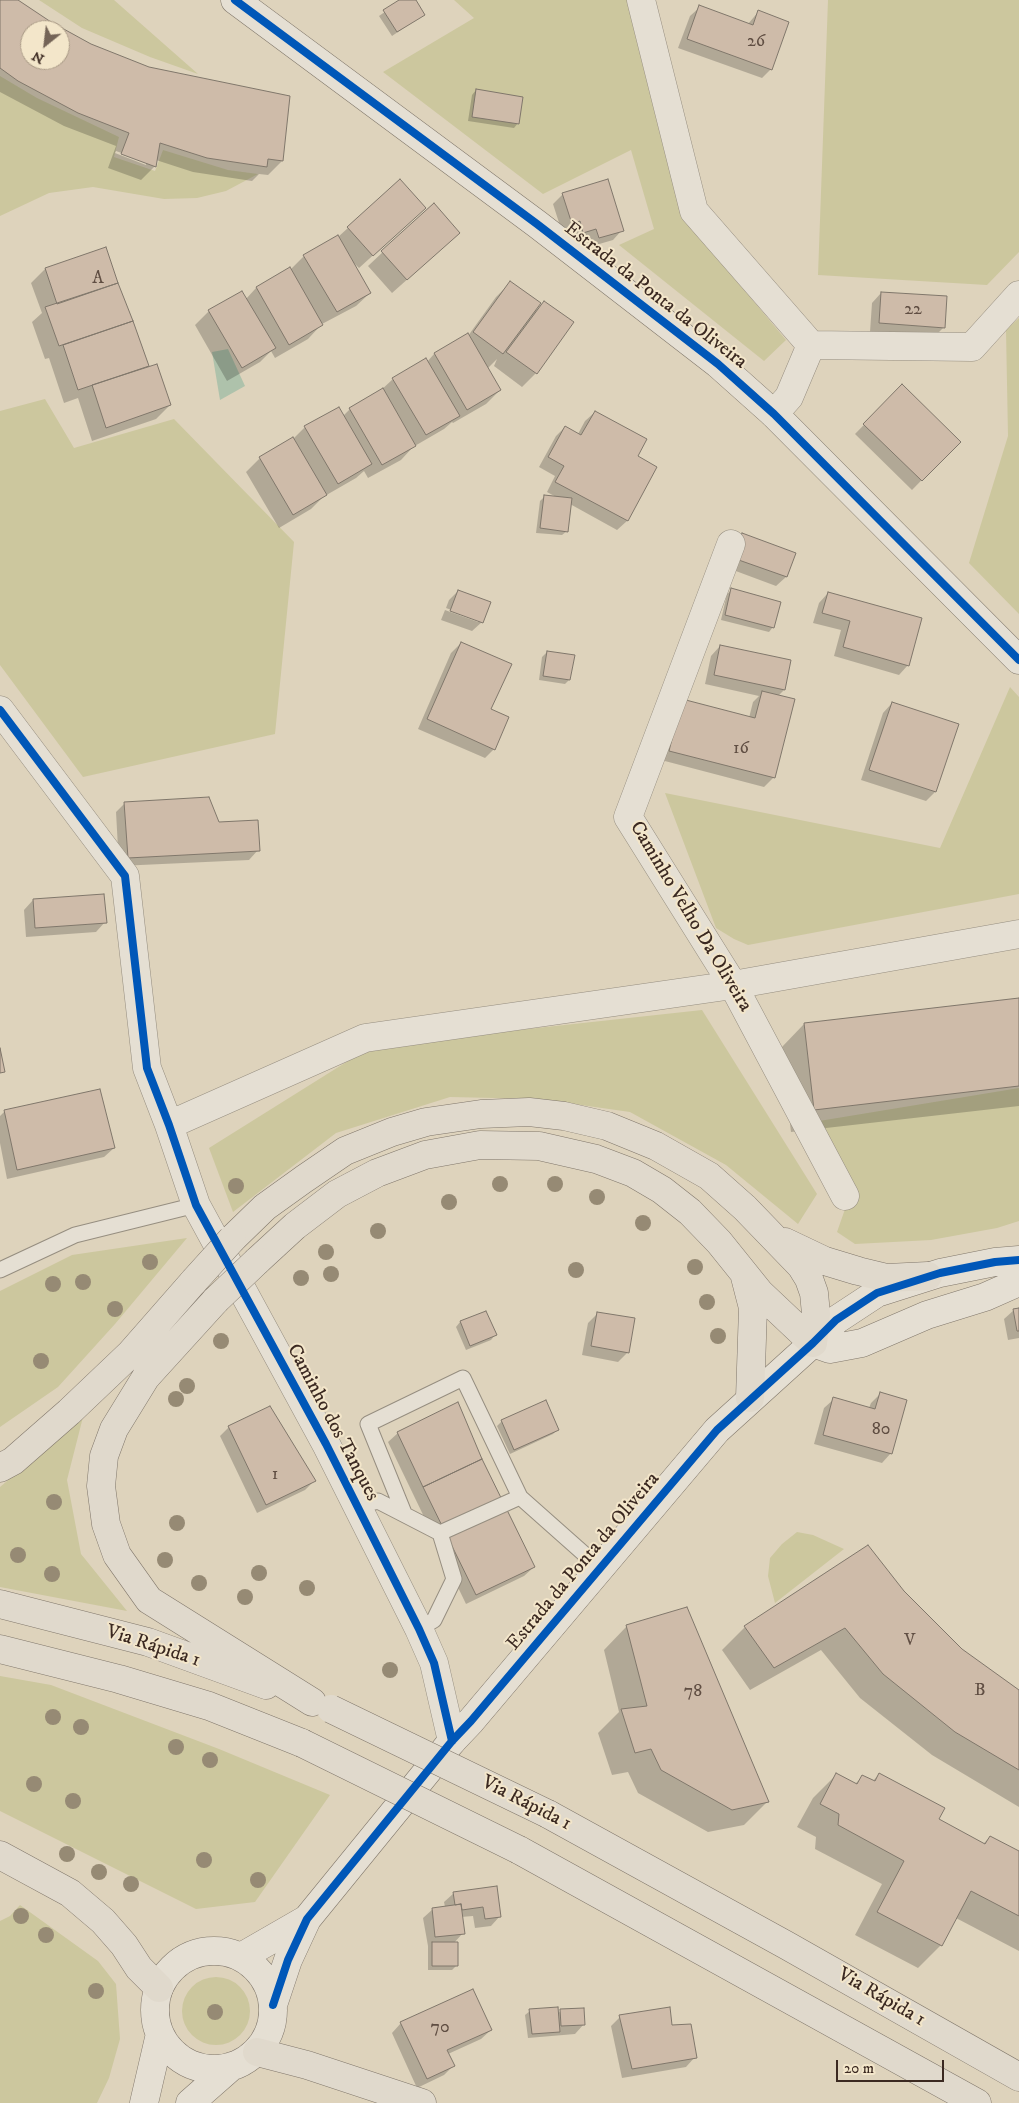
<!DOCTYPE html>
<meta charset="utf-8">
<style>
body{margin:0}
#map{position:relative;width:1019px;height:2103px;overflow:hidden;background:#ded3bc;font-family:"IM FELL DW Pica",serif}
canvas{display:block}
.north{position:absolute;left:20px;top:20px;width:50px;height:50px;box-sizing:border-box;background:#f3e6ca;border:1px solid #a99a86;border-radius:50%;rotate:209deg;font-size:14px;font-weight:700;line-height:20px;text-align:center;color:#3b2921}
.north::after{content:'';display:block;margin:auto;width:18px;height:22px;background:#746457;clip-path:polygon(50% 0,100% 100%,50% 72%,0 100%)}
.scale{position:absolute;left:836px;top:2060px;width:108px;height:22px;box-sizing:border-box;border:2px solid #3b2921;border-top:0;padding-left:6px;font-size:15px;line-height:18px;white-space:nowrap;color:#3b2921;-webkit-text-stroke:4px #f3e6ca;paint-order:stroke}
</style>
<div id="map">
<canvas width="1019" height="2103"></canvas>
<div class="north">N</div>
<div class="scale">20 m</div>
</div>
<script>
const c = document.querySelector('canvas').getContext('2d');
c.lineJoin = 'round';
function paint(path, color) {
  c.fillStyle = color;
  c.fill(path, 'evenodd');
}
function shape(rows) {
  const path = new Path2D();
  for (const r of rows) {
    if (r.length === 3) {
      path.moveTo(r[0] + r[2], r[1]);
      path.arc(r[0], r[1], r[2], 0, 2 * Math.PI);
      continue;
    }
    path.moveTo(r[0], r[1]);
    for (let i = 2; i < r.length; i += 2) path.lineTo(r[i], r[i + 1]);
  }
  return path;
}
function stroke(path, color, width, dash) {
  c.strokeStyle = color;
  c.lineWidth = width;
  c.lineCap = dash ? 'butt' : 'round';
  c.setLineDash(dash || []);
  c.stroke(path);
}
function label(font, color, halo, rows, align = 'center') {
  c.font = font + ' "IM FELL DW Pica",serif';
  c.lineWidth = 4;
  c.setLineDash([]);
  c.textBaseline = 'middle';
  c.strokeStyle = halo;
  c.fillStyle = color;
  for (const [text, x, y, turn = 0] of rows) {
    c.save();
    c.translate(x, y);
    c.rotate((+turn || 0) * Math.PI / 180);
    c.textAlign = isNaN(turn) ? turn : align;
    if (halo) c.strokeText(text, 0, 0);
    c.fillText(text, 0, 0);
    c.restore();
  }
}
paint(shape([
 [39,0,114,0,198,74,150,57,82,28],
 [454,0,631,0,689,224,786,340,764,361,619,245,654,229,631,150,543,194,383,72,474,18],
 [828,0,1019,0,1019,252,987,285,818,275],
 [0,76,37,98,119,137,114,157,155,171,163,150,228,170,258,174,226,191,197,198,164,199,93,187,49,193,0,216],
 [1019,318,1019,614,969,563,1008,436,1006,330],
 [45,399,74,448,174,419,294,542,275,734,83,777,0,665,0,411],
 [1010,687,1019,697,1019,894,748,945,734,939,716,928,665,793,940,848],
 [702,1010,817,1194,798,1224,726,1165,630,1112,539,1099,450,1097,336,1133,233,1212,209,1148,372,1046],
 [1019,1088,1019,1221,997,1228,931,1240,855,1244,837,1232,851,1192,819,1121],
 [187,1238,115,1324,58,1387,0,1427,0,1291,72,1255],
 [83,1417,67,1480,81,1554,127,1611,0,1587,0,1487],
 [797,1532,813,1535,844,1549,775,1603,768,1576,770,1558,782,1544],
 [0,1676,51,1685,219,1749,330,1795,255,1902,196,1909,0,1811],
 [20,1905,98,1961,116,1984,120,2039,109,2078,97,2103,0,2103,0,1921,10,1916],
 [216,2011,34]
]), '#ccc79e');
paint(shape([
 [228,349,245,386,220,400,212,352]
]), '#aec2ab');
paint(shape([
 [0,0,16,0,50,23,282,161,268,175,259,174,252,181,193,172,156,160,155,166,141,180,108,168,116,146,64,126,0,92],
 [30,30,60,30,60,60,30,60],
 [116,151,146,162,146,165,115,153],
 [402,0,414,0,423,15,392,36,379,16],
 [700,7,748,24,759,11,771,69,762,78,678,48,690,16],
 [476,90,518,123,514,128,468,121,472,95],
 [563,194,622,230,613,240,589,247,587,238,574,242,570,230,562,232,553,204],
 [433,205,445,246,392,293,368,266],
 [411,221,359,268,354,263,370,293,356,306,322,324,308,339,275,358,271,351,260,362,227,381,195,325,209,311,246,299,256,288,289,269,290,270,304,256,338,237,348,228],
 [105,249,148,368,170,405,156,419,92,441,78,398,64,403,49,358,45,359,32,322,42,313,31,283,45,269],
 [510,283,535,311,544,302,536,373,522,387,494,366,497,359,487,369,500,390,486,404,453,423,452,422,444,429,413,447,401,460,368,478,364,471,356,478,323,497,311,509,279,528,246,472,260,458,293,439,305,427,343,416,350,409,379,392,393,379,427,362,434,354,468,336,496,297],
 [881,293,944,327,934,337,870,332,872,303],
 [902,386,959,442,912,490,855,434],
 [595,412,636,457,656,468,627,521,617,530,570,504,567,531,562,535,536,533,540,501,545,496,558,498,547,492,555,476,539,467,556,436,565,427,578,434,585,421],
 [733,544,794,554,786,577,776,586,725,567],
 [732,590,773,627,769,632,721,620,727,594],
 [458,591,482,622,472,631,441,620,445,610,478,622,478,620,446,608,449,600],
 [828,593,908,665,899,675,834,656,841,630,813,623,819,603],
 [461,643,489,710,494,749,485,758,418,729,451,653],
 [720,646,784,690,778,696,774,777,764,787,661,760,673,710,749,718,753,702,759,696,705,684,711,656],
 [547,652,569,680,565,684,539,680,542,657],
 [892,703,957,725,935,792,926,801,861,780,883,713],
 [125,803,218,823,258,850,249,860,119,866,116,812],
 [33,900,105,922,96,932,26,937,24,910],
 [1019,1000,1019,1106,791,1132,781,1048,804,1024],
 [5,1111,114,1148,104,1157,7,1179,0,1143,0,1116],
 [1019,1309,1019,1338,1008,1340,1004,1319,1014,1310],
 [486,1312,495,1335,491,1340,466,1350,456,1327,460,1322],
 [598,1313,628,1352,618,1362,582,1355,588,1323],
 [880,1394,891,1453,882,1463,814,1444,824,1408,834,1399,869,1408,871,1403],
 [502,1421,558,1429,553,1434,510,1454,497,1426],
 [229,1427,314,1481,305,1490,257,1513,220,1436],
 [398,1433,481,1460,534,1567,524,1576,466,1604,388,1442],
 [903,1592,961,1650,1019,1692,1019,1807,932,1755,860,1698,821,1650,750,1690,722,1650,745,1627],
 [627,1626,768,1801,744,1825,708,1832,638,1793,628,1772,612,1775,598,1733,619,1712,604,1650],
 [879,1774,937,1820,983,1844,990,1837,1019,1853,1019,1951,956,1918,941,1945,918,1968,855,1935,882,1884,815,1849,816,1837,797,1827,813,1798,836,1775,855,1784,863,1776,873,1781],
 [496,1887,500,1916,491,1926,475,1928,473,1916,461,1917,463,1933,453,1944,457,1965,452,1970,428,1970,428,1946,423,1918,433,1909,445,1907,444,1902,454,1893],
 [530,2011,557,2014,561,2011,584,2024,575,2034,528,2038,525,2015],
 [620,2017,695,2057,686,2067,622,2078,611,2026],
 [401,2023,491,2030,481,2039,448,2054,453,2066,444,2075,417,2088,392,2033]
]), '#0003');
const building = shape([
 [0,0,18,0,51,22,91,44,149,67,290,96,283,161,268,159,267,167,207,158,160,143,156,167,121,154,129,133,78,113,18,81,0,68,0,0],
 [30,30,60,30,60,60,30,60,30,30],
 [399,0,416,0,425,15,397,32,383,10,399,0],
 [699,5,753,25,758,10,789,22,772,70,687,39,699,5],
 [476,89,523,97,519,124,472,117,476,89],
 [400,179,426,208,373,256,347,227,400,179],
 [608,179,624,231,599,238,596,229,583,233,580,221,572,224,562,193,608,179],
 [434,203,460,233,407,280,381,251,434,203],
 [338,235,371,293,337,312,303,255,338,235],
 [106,247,118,283,57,304,45,268,106,247],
 [290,267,323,325,289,345,256,287,290,267],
 [510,281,541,303,503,354,473,332,510,281],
 [118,283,133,321,59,346,45,307,118,283],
 [242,291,276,348,242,368,208,310,242,291],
 [881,292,947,296,945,328,879,323,881,292],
 [544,301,574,322,537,374,506,352,544,301],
 [133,321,149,366,78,390,63,345,133,321],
 [468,333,501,390,467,410,434,353,468,333],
 [426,358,460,416,426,435,392,378,426,358],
 [157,364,171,405,106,428,92,385,157,364],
 [902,384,961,442,922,481,863,424,902,384],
 [383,388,416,446,382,465,349,408,383,388],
 [339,407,372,464,338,484,304,426,339,407],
 [595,411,647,439,638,456,657,467,628,521,555,482,564,466,548,457,565,426,581,435,595,411],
 [293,437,327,495,293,515,259,457,293,437],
 [544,495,572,498,568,532,540,528,544,495],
 [742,533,796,553,787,577,733,558,742,533],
 [731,588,781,602,774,628,725,615,731,588],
 [458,590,491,602,483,623,450,611,458,590],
 [828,592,922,618,909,666,843,647,850,621,822,613,828,592],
 [461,642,512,664,491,709,509,717,495,750,427,719,461,642],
 [720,645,791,660,785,690,714,675,720,645],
 [547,651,575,655,570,680,543,676,547,651],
 [762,691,795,699,775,778,669,751,682,699,755,718,762,691],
 [892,702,959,724,936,792,869,770,892,702],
 [209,797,219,822,258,820,260,851,128,858,124,802,209,797],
 [104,894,107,923,35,928,33,899,104,894],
 [1019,998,1019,1086,814,1110,804,1023,1019,998],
 [0,1048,5,1072,0,1073,0,1048],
 [100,1089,115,1148,17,1170,4,1110,100,1089],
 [1019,1308,1019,1331,1017,1331,1013,1309,1019,1308],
 [486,1311,497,1335,470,1346,460,1321,486,1311],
 [597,1312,635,1318,629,1353,591,1346,597,1312],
 [880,1392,907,1400,892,1454,823,1435,833,1397,875,1409,880,1392],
 [546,1400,559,1430,514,1450,501,1420,546,1400],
 [458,1402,482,1459,423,1487,397,1432,458,1402],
 [270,1406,316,1481,266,1505,228,1426,270,1406],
 [482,1459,535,1567,476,1595,423,1487,482,1459],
 [868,1545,904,1591,962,1649,1019,1690,1019,1770,955,1732,883,1674,845,1628,774,1668,744,1626,868,1545],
 [687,1607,769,1802,732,1810,661,1770,651,1749,635,1753,621,1709,647,1706,626,1625,687,1607],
 [836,1773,857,1784,862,1775,875,1781,879,1773,945,1808,939,1819,985,1844,990,1836,1019,1851,1019,1916,971,1891,942,1946,877,1912,904,1861,838,1825,839,1814,820,1804,836,1773],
 [497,1886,501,1917,485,1919,483,1907,462,1910,461,1904,455,1905,453,1892,497,1886],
 [461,1904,465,1934,435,1937,432,1908,461,1904],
 [432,1942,458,1942,458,1966,432,1966,432,1942],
 [473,1989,492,2030,447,2050,455,2066,427,2079,400,2022,473,1989],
 [558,2007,560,2032,532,2034,529,2009,558,2007],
 [670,2007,672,2025,691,2024,697,2058,632,2069,619,2015,670,2007],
 [584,2008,585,2025,561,2026,560,2009,584,2008]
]);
paint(building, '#cebba9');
stroke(building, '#80776b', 1);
const lane = shape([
 [0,1270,75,1235,196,1205],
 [359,1506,378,1501,440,1533],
 [404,1513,368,1424,463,1378,520,1497],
 [419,1629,434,1620,454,1579,440,1533,520,1497,600,1568]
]);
const street = shape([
 [641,0,694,211,811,345,789,397,774,414],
 [811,345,972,347,1019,295],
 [731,544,628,817,733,985,845,1196],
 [0,710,125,876,147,1068,169,1125,196,1205,326,1444,419,1629,434,1663,452,1741],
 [169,1125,365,1038,733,985,1019,934]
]);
const secondary = shape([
 [235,0,537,224,718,364,774,414,1019,660],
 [813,1343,830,1349,862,1343,927,1315,985,1297,1019,1282],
 [214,2010,59],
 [241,1957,307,1919],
 [273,2005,288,1960,307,1919,452,1741,471,1721,717,1430,813,1343,836,1320,877,1293,940,1273,995,1262,1019,1260],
 [144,2103,160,2034],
 [190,2103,232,2066]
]);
const highway = shape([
 [232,1239,265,1207,304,1179,345,1151,392,1132,426,1122,481,1114,529,1112,564,1116,607,1126,656,1146,709,1176,745,1208,801,1266,809,1279,814,1293,816,1314,813,1343],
 [785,1242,825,1261,858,1271,887,1278,928,1276],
 [257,1261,295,1226,337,1194,377,1173,425,1155,480,1145,539,1146,596,1159,633,1173,662,1190,690,1212,719,1242,760,1293,813,1343],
 [745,1277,753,1308,750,1398],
 [216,1300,146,1377,114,1429,104,1456,101,1486,106,1524,117,1555,149,1600,312,1702],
 [0,1468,13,1461,69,1412,130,1354,194,1281],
 [0,1604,148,1642,266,1685],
 [0,1649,119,1679,209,1706,302,1743],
 [548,1814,786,1945,1019,2077],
 [519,1850,977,2103],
 [0,1855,70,1893,103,1921,124,1945,139,1968,159,1988],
 [257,2052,307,2065,422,2103]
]);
stroke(lane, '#968e80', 17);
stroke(street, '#968e80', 29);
stroke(secondary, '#80776b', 29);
stroke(highway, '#80776b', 29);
stroke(lane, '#e5dfd3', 15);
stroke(street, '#e5dfd3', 28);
stroke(secondary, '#e5dfd3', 28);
stroke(highway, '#e0d9cc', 28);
const highwayBridge = shape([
 [194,1281,232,1239],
 [216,1300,257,1261],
 [331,1709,548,1814],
 [302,1743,519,1850]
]);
stroke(highwayBridge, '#80776b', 29, []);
stroke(highwayBridge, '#e0d9cc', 28);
stroke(shape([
 [235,0,537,224,718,364,774,414,1019,660],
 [0,710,125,876,147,1068,169,1125,196,1205,326,1444,419,1629,434,1663,452,1741],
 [273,2005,288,1960,307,1919,452,1741,471,1721,717,1430,813,1343,836,1320,877,1293,940,1273,995,1262,1019,1260]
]), '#0057b8', 8);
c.fillStyle = '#968a74';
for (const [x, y] of [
 [500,1184],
 [555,1184],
 [236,1186],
 [597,1197],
 [449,1202],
 [643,1223],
 [378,1231],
 [326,1252],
 [150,1262],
 [695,1267],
 [576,1270],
 [331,1274],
 [301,1278],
 [83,1282],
 [53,1284],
 [707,1302],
 [115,1309],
 [718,1336],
 [221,1341],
 [41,1361],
 [187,1386],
 [176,1399],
 [54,1502],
 [177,1523],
 [18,1555],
 [165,1560],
 [259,1573],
 [52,1574],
 [199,1583],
 [307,1588],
 [245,1597],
 [390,1670],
 [53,1717],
 [81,1727],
 [176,1747],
 [210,1760],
 [34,1784],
 [73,1801],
 [67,1854],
 [204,1860],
 [99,1872],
 [258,1880],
 [131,1884],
 [21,1916],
 [46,1935],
 [96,1991],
 [215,2012]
]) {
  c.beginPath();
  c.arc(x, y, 8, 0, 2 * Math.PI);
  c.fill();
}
label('18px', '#604e43', null, [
 ["26",756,42],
 ["A",98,279],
 ["22",913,310],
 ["16",741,749],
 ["80",881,1430],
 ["1",275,1475],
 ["V",910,1641],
 ["B",980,1691],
 ["78",693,1692],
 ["70",440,2028]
]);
label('20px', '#3b2921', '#f3e6ca', [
 ["Estrada da Ponta da Oliveira",655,296,38],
 ["Caminho Velho Da Oliveira",690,917,59],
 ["Caminho dos Tanques",332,1423,62],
 ["Estrada da Ponta da Oliveira",584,1562,-50],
 ["Via Rápida 1",153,1647,18],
 ["Via Rápida 1",526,1804,27],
 ["Via Rápida 1",881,1998,30]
]);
</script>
